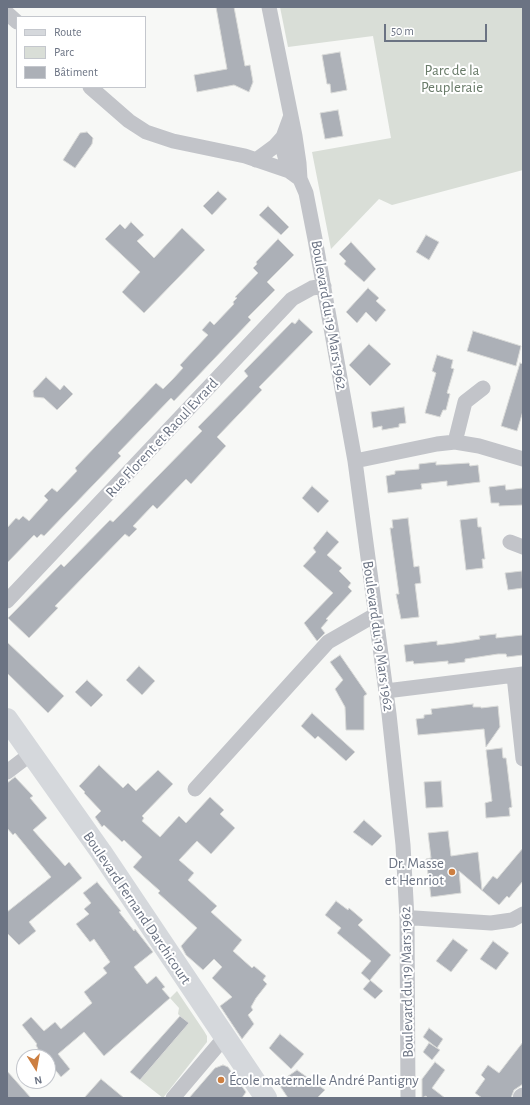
<!DOCTYPE html>
<meta charset="utf-8">
<style>
body{margin:0}
#map{position:relative;width:530px;height:1105px;overflow:hidden;background:#f7f8f6;font-family:"Alegreya Sans",sans-serif}
canvas{display:block}
.frame{position:absolute;inset:0;border:8px solid #6b7383;pointer-events:none}
.legend{position:absolute;left:16px;top:16px;width:130px;height:72px;box-sizing:border-box;background:#fff;border:1px solid #c4c7cd;margin:0;padding:5px 7px;list-style:none;font-size:12px;color:#6b7383}
.legend li{display:flex;align-items:center;gap:8px;height:20px}
.legend b{width:20px;border:1px solid #c4c7cd}
.north{position:absolute;left:16px;top:1049px;width:40px;height:40px;box-sizing:border-box;background:#fff;border:1px solid #c4c7cd;border-radius:50%;rotate:169deg;font-size:11px;font-weight:700;line-height:16px;text-align:center;color:#6b7383}
.north::after{content:'';display:block;margin:auto;width:14px;height:18px;background:#cd7f41;clip-path:polygon(50% 0,100% 100%,50% 72%,0 100%)}
.scale{position:absolute;left:384px;top:24px;width:103px;height:18px;box-sizing:border-box;border:2px solid #6b7383;border-top:0;padding-left:5px;font-size:12px;line-height:14px;white-space:nowrap;color:#6b7383;-webkit-text-stroke:3px #fff;paint-order:stroke}
</style>
<div id="map">
<canvas width="530" height="1105"></canvas>
<div class="frame"></div>
<ul class="legend">
<li><b style="height:5px;background:#d5d8dc"></b>Route</li>
<li><b style="height:11px;background:#d9ded7"></b>Parc</li>
<li><b style="height:11px;background:#acb0b7"></b>Bâtiment</li>
</ul>
<div class="north">N</div>
<div class="scale">50 m</div>
</div>
<script>
const c = document.querySelector('canvas').getContext('2d');
c.lineJoin = 'round';
function paint(path, color) {
  c.fillStyle = color;
  c.fill(path, 'evenodd');
}
function shape(rows) {
  const path = new Path2D();
  for (const r of rows) {
    path.moveTo(r[0], r[1]);
    for (let i = 2; i < r.length; i += 2) path.lineTo(r[i], r[i + 1]);
  }
  return path;
}
function stroke(path, color, width, dash) {
  c.strokeStyle = color;
  c.lineWidth = width;
  c.lineCap = dash ? 'butt' : 'round';
  c.setLineDash(dash || []);
  c.stroke(path);
}
function label(font, color, halo, rows, align = 'center') {
  c.font = font + ' "Alegreya Sans",sans-serif';
  c.lineWidth = 4;
  c.setLineDash([]);
  c.textBaseline = 'middle';
  c.strokeStyle = halo;
  c.fillStyle = color;
  for (const [text, x, y, turn = 0] of rows) {
    c.save();
    c.translate(x, y);
    c.rotate((+turn || 0) * Math.PI / 180);
    c.textAlign = isNaN(turn) ? turn : align;
    if (halo) c.strokeText(text, 0, 0);
    c.fillText(text, 0, 0);
    c.restore();
  }
}
paint(shape([
 [280,7,523,7,523,170,392,205,379,199,331,249,312,152,391,138,373,36,288,47],
 [177,991,204,1031,207,1036,207,1042,163,1098,140,1080,188,1023,178,1014,179,1008,170,998]
]), '#d9ded7');
const building = shape([
 [216,7,234,7,245,66,250,65,253,82,249,92,234,85,197,92,194,75,227,69,216,7],
 [340,52,347,90,331,93,330,84,327,84,322,55,340,52],
 [338,110,343,136,325,139,320,113,338,110],
 [87,132,93,138,92,144,75,168,63,160,80,133,87,132],
 [218,191,227,199,212,215,203,206,218,191],
 [268,206,289,227,281,235,259,215,268,206],
 [131,222,144,235,137,241,154,258,182,228,205,250,144,313,122,292,140,272,105,239,120,224,125,229,131,222],
 [426,235,439,242,429,260,416,252,426,235],
 [278,239,294,255,267,282,275,290,248,317,251,320,174,401,171,398,118,453,121,456,44,536,41,534,37,538,34,535,7,563,7,528,16,518,19,520,23,516,29,521,48,500,44,496,52,488,57,492,77,471,75,468,156,383,163,389,173,379,183,368,180,365,208,335,202,330,210,321,214,325,234,304,233,302,237,298,235,297,258,273,253,268,257,264,256,262,278,239],
 [351,242,376,269,364,282,344,264,346,261,339,254,351,242],
 [368,288,379,298,376,301,386,310,376,322,366,312,357,323,346,312,368,288],
 [299,319,313,332,259,387,262,390,217,437,226,446,191,484,186,479,157,509,153,505,133,526,137,529,129,537,125,534,55,606,58,608,29,638,8,618,61,564,64,567,110,520,113,522,202,431,198,427,248,376,244,371,292,322,295,324,299,319],
 [473,331,521,346,516,366,467,351,473,331],
 [369,344,391,364,370,386,349,365,369,344],
 [437,355,453,360,451,368,454,369,447,393,450,394,446,410,443,410,440,417,425,413,436,373,432,371,437,355],
 [520,363,523,364,523,411,517,431,501,426,520,363],
 [46,377,60,390,64,385,73,394,57,410,44,398,34,397,33,391,46,377],
 [404,407,406,423,399,424,399,427,382,430,382,426,373,428,371,412,404,407],
 [436,462,436,465,469,463,470,466,478,465,480,482,447,486,447,481,421,484,422,489,388,493,386,476,395,474,395,471,419,469,419,464,436,462],
 [505,485,506,490,523,488,523,505,499,506,499,503,491,503,489,487,505,485],
 [312,486,329,501,318,513,302,498,312,486],
 [408,518,414,567,419,566,421,583,415,584,419,617,401,619,396,594,399,594,390,528,393,528,392,520,408,518],
 [477,518,478,527,481,527,485,559,482,559,483,568,466,570,460,520,477,518],
 [327,531,339,542,327,555,342,568,339,571,351,583,348,587,352,591,326,619,328,620,321,628,325,633,317,641,304,623,333,593,303,566,316,552,313,548,327,531],
 [522,571,523,588,508,590,505,573,522,571],
 [496,634,496,638,523,635,523,655,507,657,506,654,498,654,465,659,465,662,448,664,448,661,414,664,413,661,406,662,404,645,437,641,437,645,454,643,480,639,479,636,496,634],
 [7,642,64,696,48,713,7,673,7,642],
 [340,655,367,694,364,696,364,730,346,730,345,707,335,689,343,680,330,662,340,655],
 [139,666,155,681,142,695,126,680,139,666],
 [87,680,103,695,91,707,75,692,87,680],
 [473,704,473,707,481,707,481,708,498,706,500,727,486,747,484,729,418,735,416,719,424,718,424,715,432,714,431,709,473,704],
 [312,713,355,752,346,761,318,736,315,739,301,726,312,713],
 [502,748,503,758,506,758,507,765,512,807,509,808,510,816,486,818,485,803,492,801,486,750,502,748],
 [99,765,123,788,128,783,136,791,158,770,173,784,142,816,144,818,142,821,160,837,179,816,186,823,210,797,224,810,220,814,235,828,211,854,197,841,179,860,194,873,188,880,217,906,211,912,242,940,233,951,252,968,254,966,266,976,263,980,267,984,256,998,251,1007,253,1010,248,1015,254,1024,242,1039,220,1006,232,997,212,978,222,967,214,959,203,970,186,955,181,946,197,928,158,893,160,891,133,867,142,857,124,840,122,842,104,825,102,827,95,817,101,811,84,793,85,792,79,786,99,765],
 [15,777,33,796,30,798,47,818,33,830,65,866,69,862,82,878,29,922,36,931,19,945,7,933,7,912,51,877,15,833,13,835,7,828,7,783,15,777],
 [441,781,443,807,426,808,424,782,441,781],
 [364,820,382,836,372,846,353,832,364,820],
 [448,831,451,856,478,852,482,890,493,876,497,879,523,848,523,881,509,898,507,896,499,905,459,871,461,893,431,897,426,859,431,858,428,833,448,831],
 [97,882,121,911,119,912,134,931,135,929,153,952,134,967,147,984,156,976,165,987,162,989,170,998,104,1056,84,1032,58,1054,70,1069,61,1077,48,1061,48,1057,29,1057,38,1049,36,1045,37,1044,22,1025,31,1017,44,1031,55,1022,61,1029,92,1003,84,992,107,973,103,968,110,962,94,939,90,942,76,924,89,914,84,909,91,903,83,893,97,882],
 [336,901,348,910,349,908,363,920,358,925,391,955,370,980,383,991,375,999,363,989,370,981,361,973,371,961,337,933,341,928,325,915,336,901],
 [453,939,468,950,451,972,436,961,453,939],
 [493,941,509,953,496,970,480,959,493,941],
 [180,1016,189,1023,140,1080,130,1072,180,1016],
 [429,1028,443,1039,437,1048,423,1037,429,1028],
 [280,1034,304,1054,291,1069,269,1048,280,1034],
 [523,1042,523,1084,514,1090,511,1098,482,1098,475,1093,485,1079,481,1075,488,1065,499,1073,523,1042],
 [429,1043,440,1050,432,1060,423,1052,429,1043],
 [435,1062,445,1070,432,1088,445,1098,428,1098,426,1096,422,1098,422,1079,435,1062],
 [223,1065,228,1067,246,1092,242,1098,189,1098,215,1068,223,1065],
 [297,1070,325,1090,317,1098,288,1098,278,1083,297,1070],
 [7,1071,31,1098,7,1098,7,1071],
 [101,1079,124,1098,84,1098,101,1079]
]);
paint(building, '#acb0b7');
stroke(building, '#d9dad8', 1);
stroke(shape([
 [269,7,295,136,299,163,300,179,306,193,315,239,355,461,389,714,403,845,407,919,408,1098],
 [7,13,17,22],
 [90,87,129,121,146,132,173,141,245,156,289,171,300,179],
 [283,137,284,153,289,171],
 [256,160,275,146,283,137,290,118],
 [455,442,465,402,483,388],
 [355,461,437,444,455,442,479,446,523,459],
 [510,542,523,547],
 [7,601,292,299,312,288,324,286],
 [514,676,523,759],
 [386,691,523,674],
 [7,772,32,753],
 [195,789,328,642,375,615],
 [407,919,415,918,491,923,512,920,523,914],
 [173,1098,224,1038]
]), '#c2c4c9', 15);
stroke(shape([
 [522,1098,523,1097]
]), '#c2c4c9', 19);
stroke(shape([
 [7,719,101,852,266,1098]
]), '#d5d8dc', 22);
for (const [x, y, r, color] of [
 [452,872,4,"#cd7f41"],
 [221,1080,4,"#cd7f41"]
]) {
  const dot = new Path2D();
  dot.arc(x, y, r, 0, 2 * Math.PI);
  c.fillStyle = color;
  c.fill(dot);
  stroke(dot, '#fff', 1.5);
}
label('15px', '#697b69', '#fff', [
 ["Parc de la",452,70],
 ["Peupleraie",452,87]
]);
label('15px', '#6b7383', '#fff', [
 ["Boulevard du 19 Mars 1962",329,315,80],
 ["Rue Florent et Raoul Evrard",162,438,-47],
 ["Boulevard du 19 Mars 1962",378,636,82],
 ["Boulevard Fernand Darchicourt",137,908,56],
 ["Boulevard du 19 Mars 1962",407,982,-91]
]);
label('15px', '#6b7383', '#fff', [
 ["Dr. Masse",444,863],
 ["et Henriot",444,880],
 ["École maternelle André Pantigny",229,1080,"left"]
], 'right');
</script>
